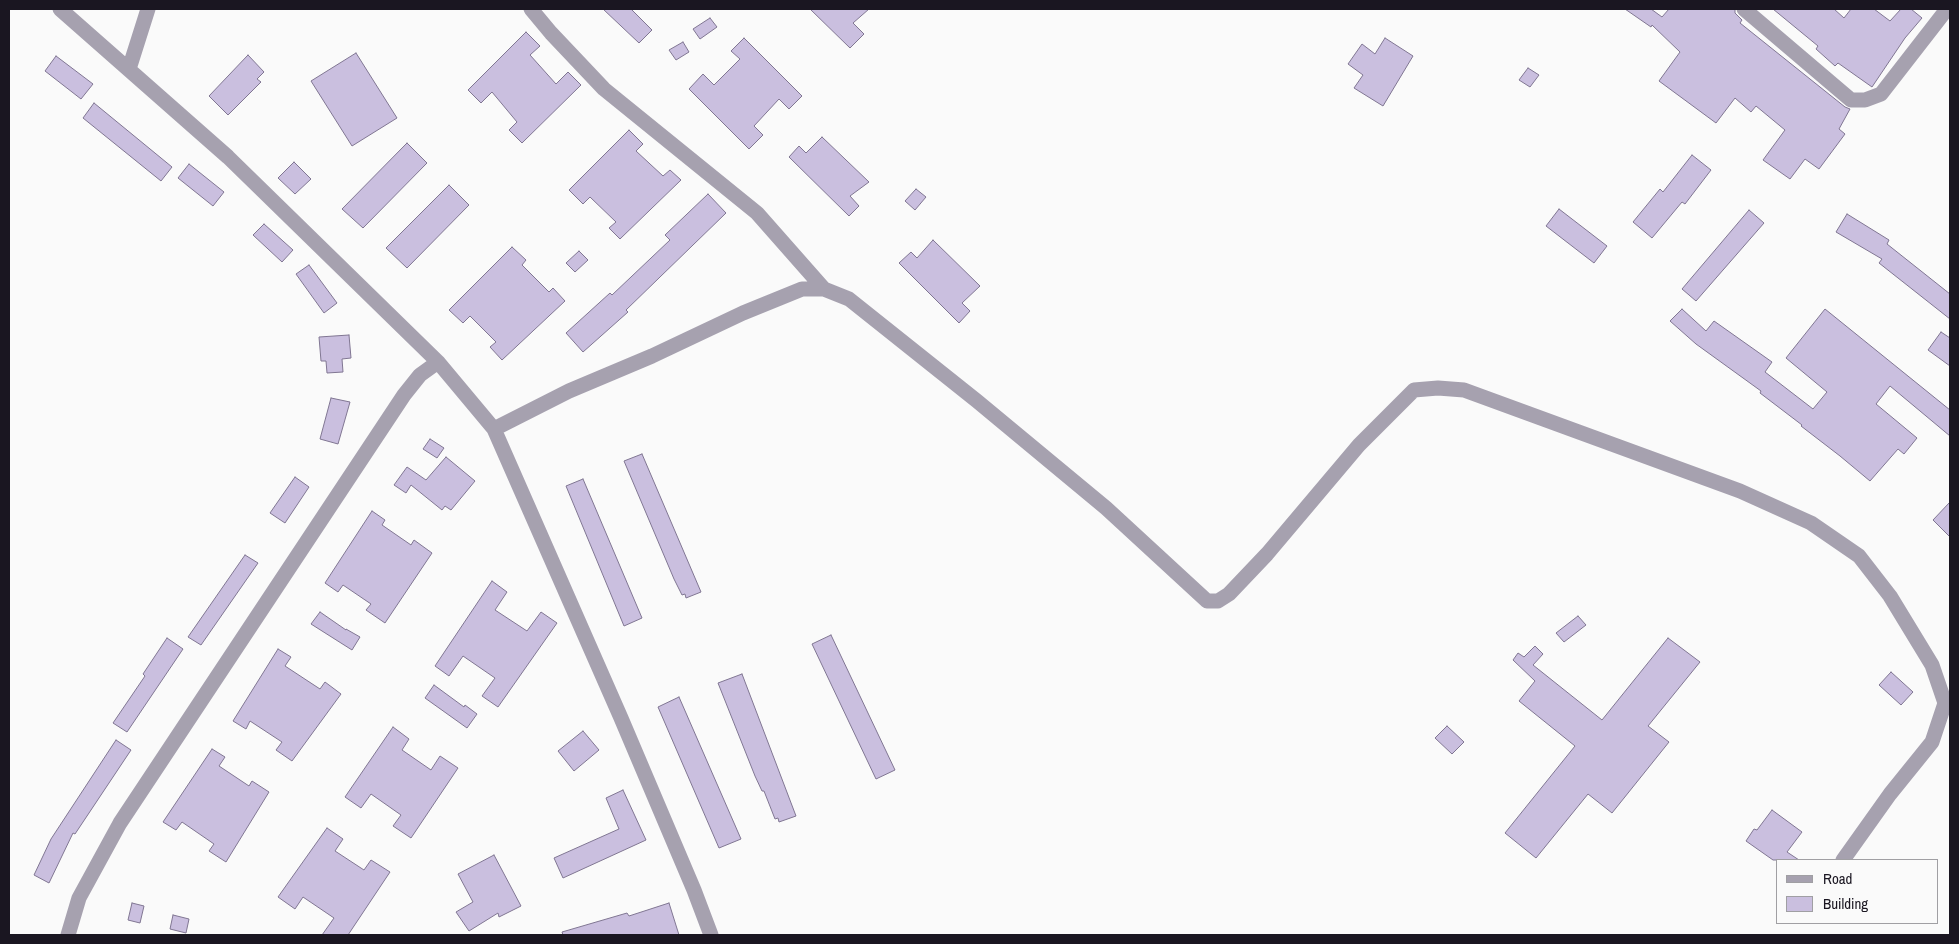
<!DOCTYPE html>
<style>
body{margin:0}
#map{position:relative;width:1959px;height:944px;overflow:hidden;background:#fafafa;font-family:"Archivo Narrow",sans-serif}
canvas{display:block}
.frame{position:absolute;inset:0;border:10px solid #1a1621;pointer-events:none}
.legend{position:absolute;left:1776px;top:859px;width:162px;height:65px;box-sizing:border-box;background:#fafafa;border:1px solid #a09fa3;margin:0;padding:6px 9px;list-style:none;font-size:15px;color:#1a1621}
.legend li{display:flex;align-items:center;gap:10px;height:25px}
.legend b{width:25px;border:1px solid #a09fa3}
</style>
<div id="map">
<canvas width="1959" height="944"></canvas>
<div class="frame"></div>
<ul class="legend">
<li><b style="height:6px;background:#a6a1af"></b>Road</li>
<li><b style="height:14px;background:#cabfdf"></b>Building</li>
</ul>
</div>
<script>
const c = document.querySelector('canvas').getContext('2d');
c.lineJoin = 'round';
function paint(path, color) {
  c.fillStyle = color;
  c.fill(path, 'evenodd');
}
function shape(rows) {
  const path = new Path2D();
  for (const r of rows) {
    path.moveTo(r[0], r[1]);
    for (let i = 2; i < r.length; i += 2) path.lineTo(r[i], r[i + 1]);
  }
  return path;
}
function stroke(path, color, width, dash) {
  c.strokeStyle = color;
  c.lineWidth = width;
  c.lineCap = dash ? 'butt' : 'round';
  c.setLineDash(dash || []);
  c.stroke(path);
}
const building = shape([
 [603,9,631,9,652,30,639,43,603,9],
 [810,9,869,9,853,23,864,34,850,48,810,9],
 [1625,9,1651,9,1662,17,1669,9,1735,9,1735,13,1742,20,1740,23,1845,107,1850,109,1839,129,1845,134,1819,169,1805,159,1790,179,1763,160,1785,130,1756,106,1751,112,1735,98,1716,123,1659,81,1680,52,1652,25,1651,27,1625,9],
 [1773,9,1834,9,1844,18,1851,9,1874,9,1890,21,1901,9,1911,9,1922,18,1905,38,1872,87,1838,63,1835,66,1816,49,1818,46,1773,9],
 [710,18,717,27,700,39,693,29,710,18],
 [526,32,540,46,530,55,556,84,568,72,581,85,522,143,509,130,517,122,492,92,481,103,468,90,526,32],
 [744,38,802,96,789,109,779,99,754,126,763,135,749,149,689,89,703,74,714,85,740,59,731,51,744,38],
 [1385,38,1413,56,1383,106,1354,88,1363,75,1348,64,1362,44,1375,54,1385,38],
 [683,42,689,52,676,60,669,50,683,42],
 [356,53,397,118,352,146,311,81,356,53],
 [248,55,264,72,257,79,261,82,228,115,209,96,248,55],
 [56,56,93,84,81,99,45,71,56,56],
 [1528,68,1539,75,1530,87,1519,80,1528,68],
 [94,103,172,167,161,181,83,118,94,103],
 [629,130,643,144,636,151,663,176,670,170,681,180,620,239,609,228,616,222,590,197,583,204,569,190,629,130],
 [822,137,869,182,850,196,859,206,849,216,789,157,799,146,806,153,822,137],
 [407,143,427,163,363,228,342,209,407,143],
 [1692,155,1711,170,1685,204,1682,202,1652,238,1633,222,1660,189,1663,192,1692,155],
 [294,162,311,179,295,194,278,178,294,162],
 [189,164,224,192,213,206,178,178,189,164],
 [449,185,469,205,407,268,386,248,449,185],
 [916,189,926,197,915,210,905,201,916,189],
 [708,194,726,213,626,310,628,312,583,352,566,333,610,293,612,295,670,240,665,235,708,194],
 [1559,209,1607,246,1594,263,1546,226,1559,209],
 [1749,210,1764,223,1696,301,1682,289,1749,210],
 [1847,214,1889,240,1887,244,1950,294,1950,319,1879,263,1882,259,1836,232,1847,214],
 [264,224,293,250,282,262,253,235,264,224],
 [933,240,980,286,962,303,970,311,959,323,899,263,911,252,917,258,933,240],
 [512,247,526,260,522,265,549,292,553,288,565,301,502,360,490,347,496,342,470,316,463,323,449,310,512,247],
 [579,251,588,260,575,272,566,263,579,251],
 [309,265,337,303,324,313,296,274,309,265],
 [1682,309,1706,331,1714,321,1772,362,1765,372,1813,409,1827,392,1786,358,1825,309,1950,410,1950,436,1890,386,1876,404,1917,438,1904,454,1898,449,1870,481,1840,456,1801,426,1802,425,1760,393,1761,391,1696,344,1670,321,1682,309],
 [1941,332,1950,338,1950,366,1928,350,1941,332],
 [349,335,351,358,342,359,343,372,327,373,326,361,321,361,319,337,349,335],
 [331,398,350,402,338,444,320,439,331,398],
 [430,439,444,448,437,458,423,449,430,439],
 [642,454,701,592,686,598,685,594,682,595,674,579,624,461,642,454],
 [446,457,475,481,451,510,445,506,442,510,411,485,406,493,394,485,407,467,426,480,446,457],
 [295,477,309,487,285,523,270,513,295,477],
 [583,479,642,618,624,626,566,486,583,479],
 [1950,502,1950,537,1933,520,1950,502],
 [372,511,385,520,382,525,411,545,414,540,432,553,385,623,366,610,371,604,343,585,338,592,325,583,372,511],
 [245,555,258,563,201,645,188,637,245,555],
 [492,581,507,592,495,610,527,631,541,612,557,623,498,707,482,696,495,678,463,656,449,676,435,666,492,581],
 [320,612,346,630,346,629,360,637,352,650,311,624,320,612],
 [1578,616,1586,625,1564,642,1556,633,1578,616],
 [831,635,895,770,876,779,812,644,831,635],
 [167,638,183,649,127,732,113,723,145,676,143,674,167,638],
 [1668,638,1700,662,1648,726,1669,742,1612,813,1588,794,1536,858,1505,833,1575,746,1519,701,1535,681,1513,660,1518,653,1524,657,1535,646,1543,654,1533,665,1602,720,1668,638],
 [278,649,291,657,285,666,320,689,325,682,341,694,292,761,276,750,282,742,250,721,246,729,233,721,278,649],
 [1891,672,1913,692,1901,705,1879,685,1891,672],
 [742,674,796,816,779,822,778,818,775,819,764,791,762,791,755,776,718,683,742,674],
 [434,685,464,707,465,705,477,714,467,728,425,698,434,685],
 [679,697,741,839,719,848,658,707,679,697],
 [1447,726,1464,742,1452,754,1435,738,1447,726],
 [393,727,409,739,402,750,431,770,440,756,458,768,411,838,393,826,401,815,371,794,361,808,345,797,393,727],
 [583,731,599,750,574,771,558,751,583,731],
 [116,740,131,750,75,834,73,833,49,883,34,875,51,839,116,740],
 [212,749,225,757,219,766,249,786,252,781,269,792,226,862,209,851,214,844,182,822,176,830,163,822,212,749],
 [623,790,646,840,563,878,554,858,619,829,606,798,623,790],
 [1772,810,1802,832,1787,852,1799,860,1773,860,1746,841,1754,829,1757,830,1772,810],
 [327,828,343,839,335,851,364,870,371,860,390,872,348,935,322,935,334,918,303,897,295,909,278,897,327,828],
 [494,855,521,906,499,917,498,913,469,931,456,912,473,902,458,874,494,855],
 [132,903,144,906,140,923,128,920,132,903],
 [669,903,679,935,563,935,562,932,627,913,629,916,669,903],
 [173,915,189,919,186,933,170,929,173,915]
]);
paint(building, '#cabfdf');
stroke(building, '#807692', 1);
stroke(shape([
 [60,9,228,157,438,362,494,429,621,718,694,890,711,935],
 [531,9,551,33,604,89,757,213,824,289],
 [1744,9,1851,100,1865,100,1881,94,1947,9],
 [129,69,148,9],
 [494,429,569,391,652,356,743,313,802,289,824,289,849,299,977,401,1106,508,1207,601,1218,601,1229,594,1267,554,1359,445,1414,390,1438,388,1464,390,1740,491,1811,523,1859,556,1890,596,1932,665,1945,703,1932,742,1890,794,1843,860],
 [68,935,79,898,120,823,404,395,420,375,438,362]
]), '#a6a1af', 15);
</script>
